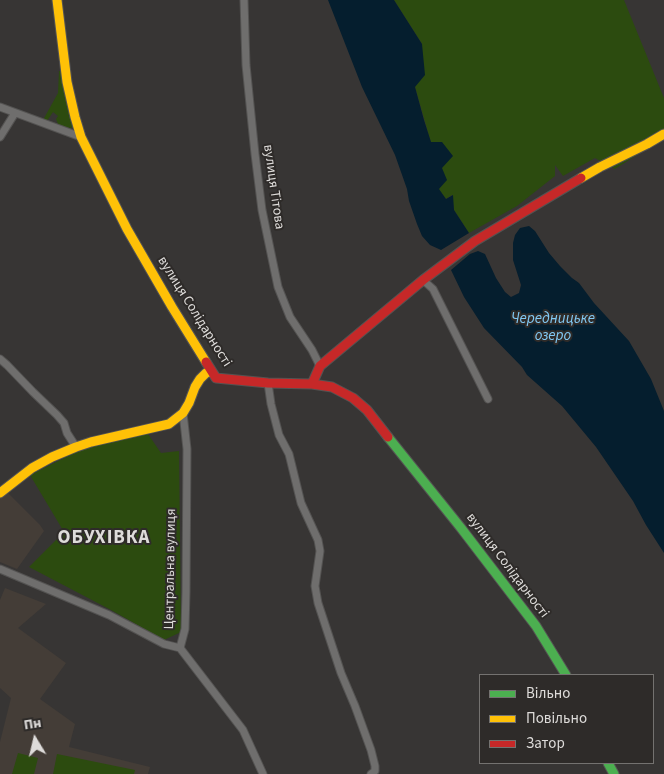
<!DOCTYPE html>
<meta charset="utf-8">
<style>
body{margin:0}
#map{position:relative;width:664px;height:774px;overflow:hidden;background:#373534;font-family:"Source Sans 3",sans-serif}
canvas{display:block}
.legend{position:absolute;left:479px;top:674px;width:175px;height:90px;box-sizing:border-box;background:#2e2b29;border:1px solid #747270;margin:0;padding:6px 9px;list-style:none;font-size:15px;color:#dedcda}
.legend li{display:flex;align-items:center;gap:10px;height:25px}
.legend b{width:25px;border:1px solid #747270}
.north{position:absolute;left:10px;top:714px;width:50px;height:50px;-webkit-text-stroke:4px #2e2b29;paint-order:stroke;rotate:351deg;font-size:14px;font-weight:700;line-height:20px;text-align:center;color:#dedcda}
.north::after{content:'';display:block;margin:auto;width:18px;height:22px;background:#dedcda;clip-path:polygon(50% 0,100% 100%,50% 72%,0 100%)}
</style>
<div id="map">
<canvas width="664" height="774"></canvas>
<ul class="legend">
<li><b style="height:6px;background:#4caf50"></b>Вільно</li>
<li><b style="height:6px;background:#ffc107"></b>Повільно</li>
<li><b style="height:6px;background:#c62828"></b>Затор</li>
</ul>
<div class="north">Пн</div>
</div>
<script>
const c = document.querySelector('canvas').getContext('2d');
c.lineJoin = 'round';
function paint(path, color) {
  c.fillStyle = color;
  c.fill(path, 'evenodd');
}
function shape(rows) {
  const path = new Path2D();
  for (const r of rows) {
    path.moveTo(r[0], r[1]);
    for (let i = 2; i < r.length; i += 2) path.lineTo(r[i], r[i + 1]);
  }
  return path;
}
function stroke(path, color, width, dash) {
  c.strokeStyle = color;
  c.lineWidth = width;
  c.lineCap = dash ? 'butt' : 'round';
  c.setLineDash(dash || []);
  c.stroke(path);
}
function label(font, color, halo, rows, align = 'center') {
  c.font = font + ' "Source Sans 3",sans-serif';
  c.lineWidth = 4;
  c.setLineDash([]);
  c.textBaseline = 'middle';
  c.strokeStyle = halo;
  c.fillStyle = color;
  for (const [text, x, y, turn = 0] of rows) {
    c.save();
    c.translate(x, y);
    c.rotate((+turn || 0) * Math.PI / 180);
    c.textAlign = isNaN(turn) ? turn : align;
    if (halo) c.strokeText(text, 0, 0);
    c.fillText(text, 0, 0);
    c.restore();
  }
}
paint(shape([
 [7,492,40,525,44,531,17,569,0,562,0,498],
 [5,588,46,604,18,628,66,663,40,699,75,724,69,747,150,767,148,774,0,774,0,742,11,698,0,688,0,600]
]), '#443d37');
paint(shape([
 [394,0,624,0,664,98,664,138,615,169,595,158,563,176,555,165,555,176,517,206,469,233,454,210,452,195,446,199,438,189,431,143,415,87,422,44],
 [59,71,62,71,74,127,70,128,61,127,58,124,56,119,58,116,53,112,47,121,43,120,58,93],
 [148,434,161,453,179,451,181,632,164,640,111,610,29,567,64,532,30,475,76,452,122,438],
 [18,753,38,758,34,774,12,774],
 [57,754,135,770,134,774,53,774]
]), '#2c4b0f');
paint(shape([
 [328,0,394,0,422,44,425,75,415,87,424,120,431,142,442,142,453,156,442,168,447,180,439,189,446,199,453,195,454,210,469,233,441,250,430,245,422,236,417,224,409,201,407,189,395,155,362,87],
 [529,226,535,231,549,253,560,266,572,278,579,283,594,303,629,341,651,379,664,411,664,553,646,525,633,501,596,447,562,406,527,375,522,367,484,328,464,297,451,270,470,254,478,251,485,254,496,278,505,292,511,297,519,293,521,285,513,260,513,243,515,235,520,228]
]), '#051e2e');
const street = shape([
 [244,0,246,65,255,154,262,210,278,287,290,317,312,350,320,366],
 [0,107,81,137],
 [0,137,15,113],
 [423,280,433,289,488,399],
 [0,359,7,365,33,392,57,415,64,423,67,433,76,447],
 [268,383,271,404,279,435,289,454,301,503,318,540,320,551,315,586,318,603,341,673,355,706,371,750,375,766,375,771,371,774],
 [0,569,109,615,164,644,180,648],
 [180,648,185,629,186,592,187,449,183,413],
 [180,648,243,730,263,774]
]);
const fast = shape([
 [388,437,461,528,536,626,566,675],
 [608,763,614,774]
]);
const slow = shape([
 [57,0,67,82,75,117,81,137,127,229,172,307,206,362],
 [581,178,600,167,647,144,664,134],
 [0,493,32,468,52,457,76,447,91,442,169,424,183,413,189,403,195,387,200,379,206,373,211,371]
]);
const jam = shape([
 [206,362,216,378,268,383,312,384,332,387,353,398,367,410,388,437],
 [312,384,320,366,423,280,475,241,581,178]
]);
stroke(street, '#545352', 9);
stroke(fast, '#545352', 11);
stroke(slow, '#545352', 11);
stroke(jam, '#545352', 11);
stroke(street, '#6f6e6d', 7);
stroke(fast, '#4caf50', 9);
stroke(slow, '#ffc107', 9);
stroke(jam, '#c62828', 9);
label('14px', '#dedcda', '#2e2b29', [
 ["вулиця Тітова",273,187,82],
 ["вулиця Солідарності",194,312,58],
 ["вулиця Солідарності",507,566,53],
 ["Центральна вулиця",171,569,-89]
]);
label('italic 15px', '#82c9f4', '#2e2b29', [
 ["Чередницьке",553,320],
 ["озеро",553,337]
]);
c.letterSpacing = '1px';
label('bold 19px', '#dedcda', '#2e2b29', [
 ["ОБУХІВКА",104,539]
]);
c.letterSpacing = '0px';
</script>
